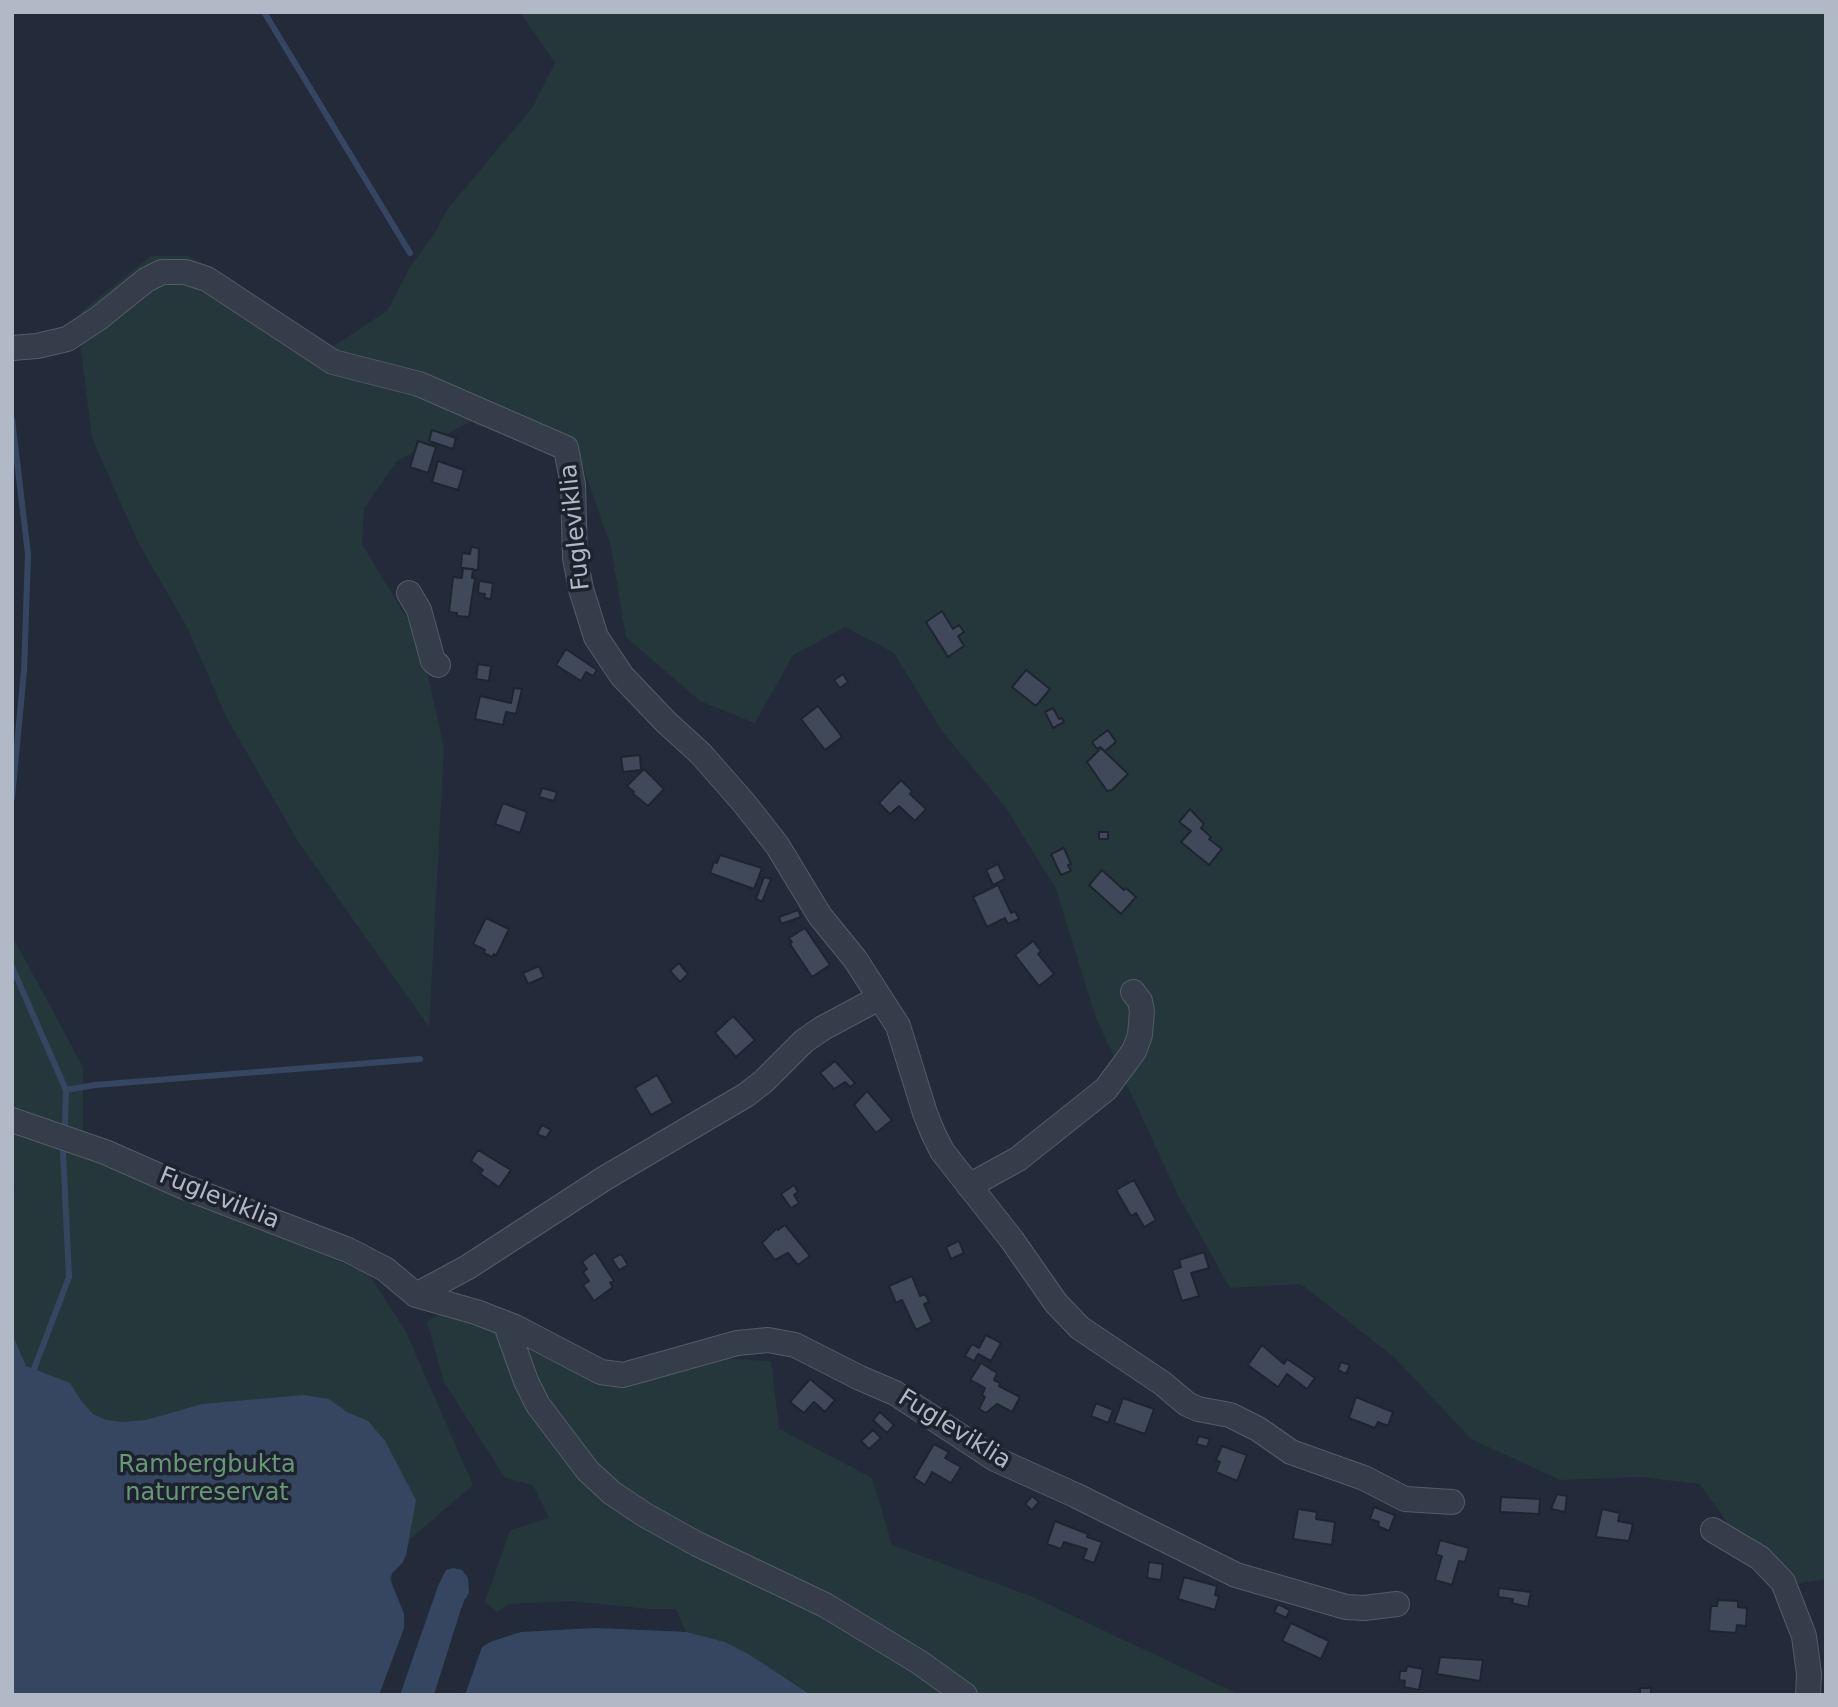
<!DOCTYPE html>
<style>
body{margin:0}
#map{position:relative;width:1838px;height:1707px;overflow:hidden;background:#232b3a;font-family:"DejaVu Sans",sans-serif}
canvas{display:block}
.frame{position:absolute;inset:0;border:14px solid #b1b8c6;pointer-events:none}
</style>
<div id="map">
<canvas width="1838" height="1707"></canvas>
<div class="frame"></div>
</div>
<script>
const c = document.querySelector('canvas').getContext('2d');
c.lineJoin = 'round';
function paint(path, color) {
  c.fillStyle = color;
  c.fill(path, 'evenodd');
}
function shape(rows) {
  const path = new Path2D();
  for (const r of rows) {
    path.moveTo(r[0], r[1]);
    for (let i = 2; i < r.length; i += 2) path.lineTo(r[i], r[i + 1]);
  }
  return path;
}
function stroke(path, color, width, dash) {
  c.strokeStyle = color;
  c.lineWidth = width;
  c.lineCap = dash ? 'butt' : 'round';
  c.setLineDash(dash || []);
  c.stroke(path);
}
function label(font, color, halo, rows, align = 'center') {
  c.font = font + ' "DejaVu Sans",sans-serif';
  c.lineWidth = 7;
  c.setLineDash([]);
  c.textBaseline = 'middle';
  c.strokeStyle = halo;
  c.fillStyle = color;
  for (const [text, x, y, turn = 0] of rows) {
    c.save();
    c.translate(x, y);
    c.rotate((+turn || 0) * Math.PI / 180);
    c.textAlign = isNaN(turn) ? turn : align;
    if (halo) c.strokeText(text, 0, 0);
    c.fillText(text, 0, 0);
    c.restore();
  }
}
paint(shape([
 [520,12,1826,12,1826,1579,1783,1586,1743,1545,1700,1484,1640,1477,1560,1480,1471,1439,1394,1357,1301,1284,1230,1288,1178,1195,1096,1018,1056,889,1004,805,942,731,894,653,845,627,793,655,755,723,700,701,626,637,611,547,578,452,551,454,470,422,397,461,364,508,362,544,420,640,444,748,429,1027,299,843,227,718,187,627,138,542,92,438,80,343,81,312,151,256,188,256,234,281,307,335,331,348,387,311,410,267,434,234,447,210,532,108,555,63],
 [12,941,15,941,83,1067,83,1155,369,1274,406,1332,473,1485,410,1539,403,1562,392,1573,392,1586,405,1619,404,1628,379,1695,12,1695,12,1191,15,1189,12,1163],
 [448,1309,552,1355,615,1387,711,1358,771,1361,779,1429,872,1478,892,1545,1033,1597,1240,1695,464,1695,492,1641,521,1632,596,1628,686,1632,676,1609,649,1609,571,1601,508,1604,497,1612,485,1602,510,1530,549,1518,533,1485,505,1478,444,1382,427,1322]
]), '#25373b');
paint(shape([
 [12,1334,26,1366,70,1383,82,1402,93,1414,106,1420,122,1422,146,1420,202,1404,304,1395,329,1399,347,1412,368,1421,385,1441,416,1500,406,1555,403,1562,392,1573,390,1579,404,1614,404,1628,379,1695,12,1695],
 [453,1568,462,1570,468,1578,469,1592,461,1609,434,1695,400,1695,438,1586,446,1570],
 [596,1628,686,1632,725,1642,748,1654,811,1695,465,1695,482,1647,487,1643,521,1632]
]), '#364661');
paint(shape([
 [465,1598,467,1602,446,1671,438,1695,434,1695],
 [492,1637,492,1641,482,1647,464,1695,461,1695,479,1645]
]), '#232b3a');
stroke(shape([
 [264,12,410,253],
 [12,419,28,554,24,671,12,798],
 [12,967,66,1090,65,1124],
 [66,1090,95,1085,420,1059],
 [34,1369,69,1277,63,1151]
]), '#364661', 6);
const building = shape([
 [432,430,456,438,453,449,429,441,432,430],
 [418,441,436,447,428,473,410,467,418,441],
 [438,461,464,470,458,490,432,482,438,461],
 [471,547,479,548,478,570,461,568,462,553,470,554,471,547],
 [463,568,473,569,472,578,475,578,469,617,457,616,457,613,449,612,453,577,462,578,463,568],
 [479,581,493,583,491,599,484,598,485,594,478,593,479,581],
 [942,611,953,629,959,625,964,632,958,636,964,646,948,657,926,622,942,611],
 [566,649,597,670,593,676,586,672,581,681,556,665,566,649],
 [478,664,491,666,489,681,476,679,478,664],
 [1026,670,1050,689,1036,706,1012,687,1026,670],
 [843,674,848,682,840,688,834,680,843,674],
 [514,688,522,689,516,714,506,712,503,725,475,719,480,696,511,703,514,688],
 [818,706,842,737,825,750,801,719,818,706],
 [1053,708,1059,719,1062,718,1064,722,1053,728,1045,712,1053,708],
 [1108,730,1116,742,1105,751,1100,747,1097,749,1092,742,1108,730],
 [1101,748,1128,774,1112,790,1107,791,1087,762,1101,748],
 [640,755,641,770,623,772,621,757,640,755],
 [644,769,664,789,648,806,632,793,634,792,627,786,644,769],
 [901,780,912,791,910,794,926,809,915,821,899,806,890,814,879,803,901,780],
 [542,788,557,792,554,801,539,797,542,788],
 [503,803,527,812,520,833,495,824,503,803],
 [1190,809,1204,824,1201,828,1211,837,1209,839,1222,849,1209,865,1181,842,1191,831,1179,822,1190,809],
 [1099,832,1108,832,1108,839,1099,839,1099,832],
 [1064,848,1071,864,1068,865,1071,871,1061,875,1051,854,1064,848],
 [720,855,762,868,754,889,710,873,714,862,717,863,720,855],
 [998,864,1005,879,993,885,986,870,998,864],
 [1102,870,1124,890,1126,888,1136,897,1121,914,1089,885,1102,870],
 [764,877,771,879,762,902,756,899,764,877],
 [998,885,1011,913,1015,911,1019,919,1008,924,1005,918,987,927,973,897,998,885],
 [798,910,801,917,781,924,779,917,798,910],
 [486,918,509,929,496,956,494,954,492,957,484,953,485,950,473,944,486,918],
 [805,928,830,965,812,977,790,944,792,942,789,938,805,928],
 [1033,941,1041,951,1038,954,1054,974,1039,986,1015,955,1033,941],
 [679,963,688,974,680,982,670,971,679,963],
 [539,966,544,977,528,984,523,973,539,966],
 [733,1016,755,1040,736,1057,715,1033,733,1016],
 [835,1061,855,1083,850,1087,845,1082,834,1089,820,1073,835,1061],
 [657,1075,673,1103,651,1115,635,1088,657,1075],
 [867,1091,892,1120,876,1133,854,1105,867,1091],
 [542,1125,551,1130,546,1138,537,1134,542,1125],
 [478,1150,511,1170,499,1187,480,1174,483,1170,471,1161,478,1150],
 [1134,1180,1156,1220,1144,1227,1136,1213,1131,1216,1116,1190,1134,1180],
 [794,1185,798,1192,794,1195,799,1203,791,1208,781,1194,794,1185],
 [785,1225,810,1256,798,1265,788,1253,775,1260,762,1243,777,1228,778,1230,785,1225],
 [959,1241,964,1253,951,1259,946,1247,959,1241],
 [595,1252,614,1281,610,1283,613,1287,594,1301,583,1285,589,1281,583,1272,587,1269,582,1262,595,1252],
 [1204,1252,1209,1268,1191,1273,1199,1296,1182,1301,1172,1270,1181,1267,1179,1260,1204,1252],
 [621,1254,628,1265,619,1270,612,1259,621,1254],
 [912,1276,920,1296,925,1294,929,1302,924,1304,932,1322,916,1330,902,1300,896,1303,889,1286,912,1276],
 [986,1335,1001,1343,991,1361,978,1354,974,1361,965,1356,972,1344,979,1348,986,1335],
 [1262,1345,1284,1364,1287,1359,1315,1378,1307,1389,1287,1374,1278,1387,1248,1365,1262,1345],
 [1341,1362,1350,1365,1346,1374,1338,1370,1341,1362],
 [981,1363,997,1373,994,1380,1000,1383,999,1386,1020,1397,1012,1412,997,1404,986,1413,979,1409,985,1397,982,1395,985,1388,970,1380,981,1363],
 [810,1379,835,1400,825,1412,814,1402,804,1413,790,1402,810,1379],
 [1356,1397,1393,1412,1388,1426,1378,1422,1375,1428,1349,1418,1356,1397],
 [1123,1398,1154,1409,1145,1434,1114,1423,1123,1398],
 [1096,1403,1113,1410,1108,1423,1091,1416,1096,1403],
 [880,1412,894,1425,887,1433,873,1420,880,1412],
 [873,1430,881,1438,869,1449,861,1441,873,1430],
 [1199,1436,1210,1439,1207,1447,1196,1444,1199,1436],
 [934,1444,949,1452,945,1458,961,1467,951,1483,932,1472,925,1485,914,1478,934,1444],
 [1222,1446,1247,1455,1237,1481,1216,1472,1220,1462,1216,1460,1222,1446],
 [1557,1494,1567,1496,1565,1512,1551,1509,1557,1494],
 [1032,1496,1039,1502,1032,1510,1025,1504,1032,1496],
 [1501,1497,1540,1499,1539,1514,1500,1512,1501,1497],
 [1374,1507,1395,1515,1389,1531,1378,1526,1379,1522,1370,1519,1374,1507],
 [1298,1509,1317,1512,1316,1519,1335,1522,1332,1545,1293,1539,1298,1509],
 [1602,1509,1620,1513,1618,1521,1633,1524,1629,1541,1596,1537,1602,1509],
 [1055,1521,1088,1534,1087,1537,1102,1542,1094,1563,1083,1559,1087,1549,1064,1542,1061,1549,1047,1544,1055,1521],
 [1440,1540,1469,1548,1465,1562,1459,1561,1452,1585,1435,1580,1442,1556,1436,1555,1440,1540],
 [1149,1562,1163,1564,1161,1580,1147,1578,1149,1562],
 [1184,1577,1217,1586,1215,1595,1219,1596,1215,1610,1178,1599,1184,1577],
 [1499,1588,1531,1592,1528,1607,1512,1603,1513,1599,1498,1597,1499,1588],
 [1718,1600,1738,1601,1738,1607,1747,1608,1746,1626,1737,1625,1736,1633,1709,1631,1711,1606,1717,1606,1718,1600],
 [1278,1604,1290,1610,1286,1618,1274,1612,1278,1604],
 [1291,1623,1329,1641,1321,1659,1282,1641,1291,1623],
 [1440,1657,1483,1660,1480,1681,1437,1674,1440,1657],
 [1407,1666,1423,1669,1419,1690,1404,1687,1405,1681,1399,1680,1400,1671,1406,1671,1407,1666],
 [1640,1688,1651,1688,1651,1695,1640,1695,1640,1688]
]);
paint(building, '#3f4959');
stroke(building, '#1e2531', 2);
const minor = shape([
 [12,348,37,346,67,339,99,318,146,280,162,272,185,272,207,279,333,362,419,384,566,448,573,485,575,558,581,589,596,637,622,676,666,722,701,754,744,803,777,845,820,916,855,959,898,1026,925,1113,933,1133,942,1151,1012,1240,1056,1303,1080,1328,1162,1383,1187,1404,1198,1409,1230,1415,1258,1429,1291,1452,1364,1478,1405,1499,1452,1502],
 [409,593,419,610,433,661,438,665],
 [12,1120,105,1152,182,1186,348,1250,385,1269,416,1295,476,1312,515,1327,601,1372,623,1375,737,1343,768,1340,795,1345,860,1378,895,1393,995,1459,1075,1495,1236,1575,1346,1607,1364,1608,1397,1604],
 [969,1186,1018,1159,1106,1089,1134,1051,1140,1035,1142,1011,1140,1001,1133,992],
 [416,1295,468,1267,605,1178,746,1095,764,1081,804,1041,823,1028,879,998],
 [509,1326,508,1331,526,1381,538,1405,588,1471,612,1493,645,1515,697,1544,825,1605,919,1662,965,1695],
 [1713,1530,1760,1558,1783,1582,1804,1636,1809,1674,1808,1695]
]);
stroke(minor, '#545b68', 26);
stroke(minor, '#363d4a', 24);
label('24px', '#b1b8c6', '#1c232f', [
 ["Fugleviklia",576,527,-96],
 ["Fugleviklia",219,1199,22],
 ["Fugleviklia",954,1430,32]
]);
label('24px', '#699776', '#1c232f', [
 ["Rambergbukta",207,1466],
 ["naturreservat",207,1494]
]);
</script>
